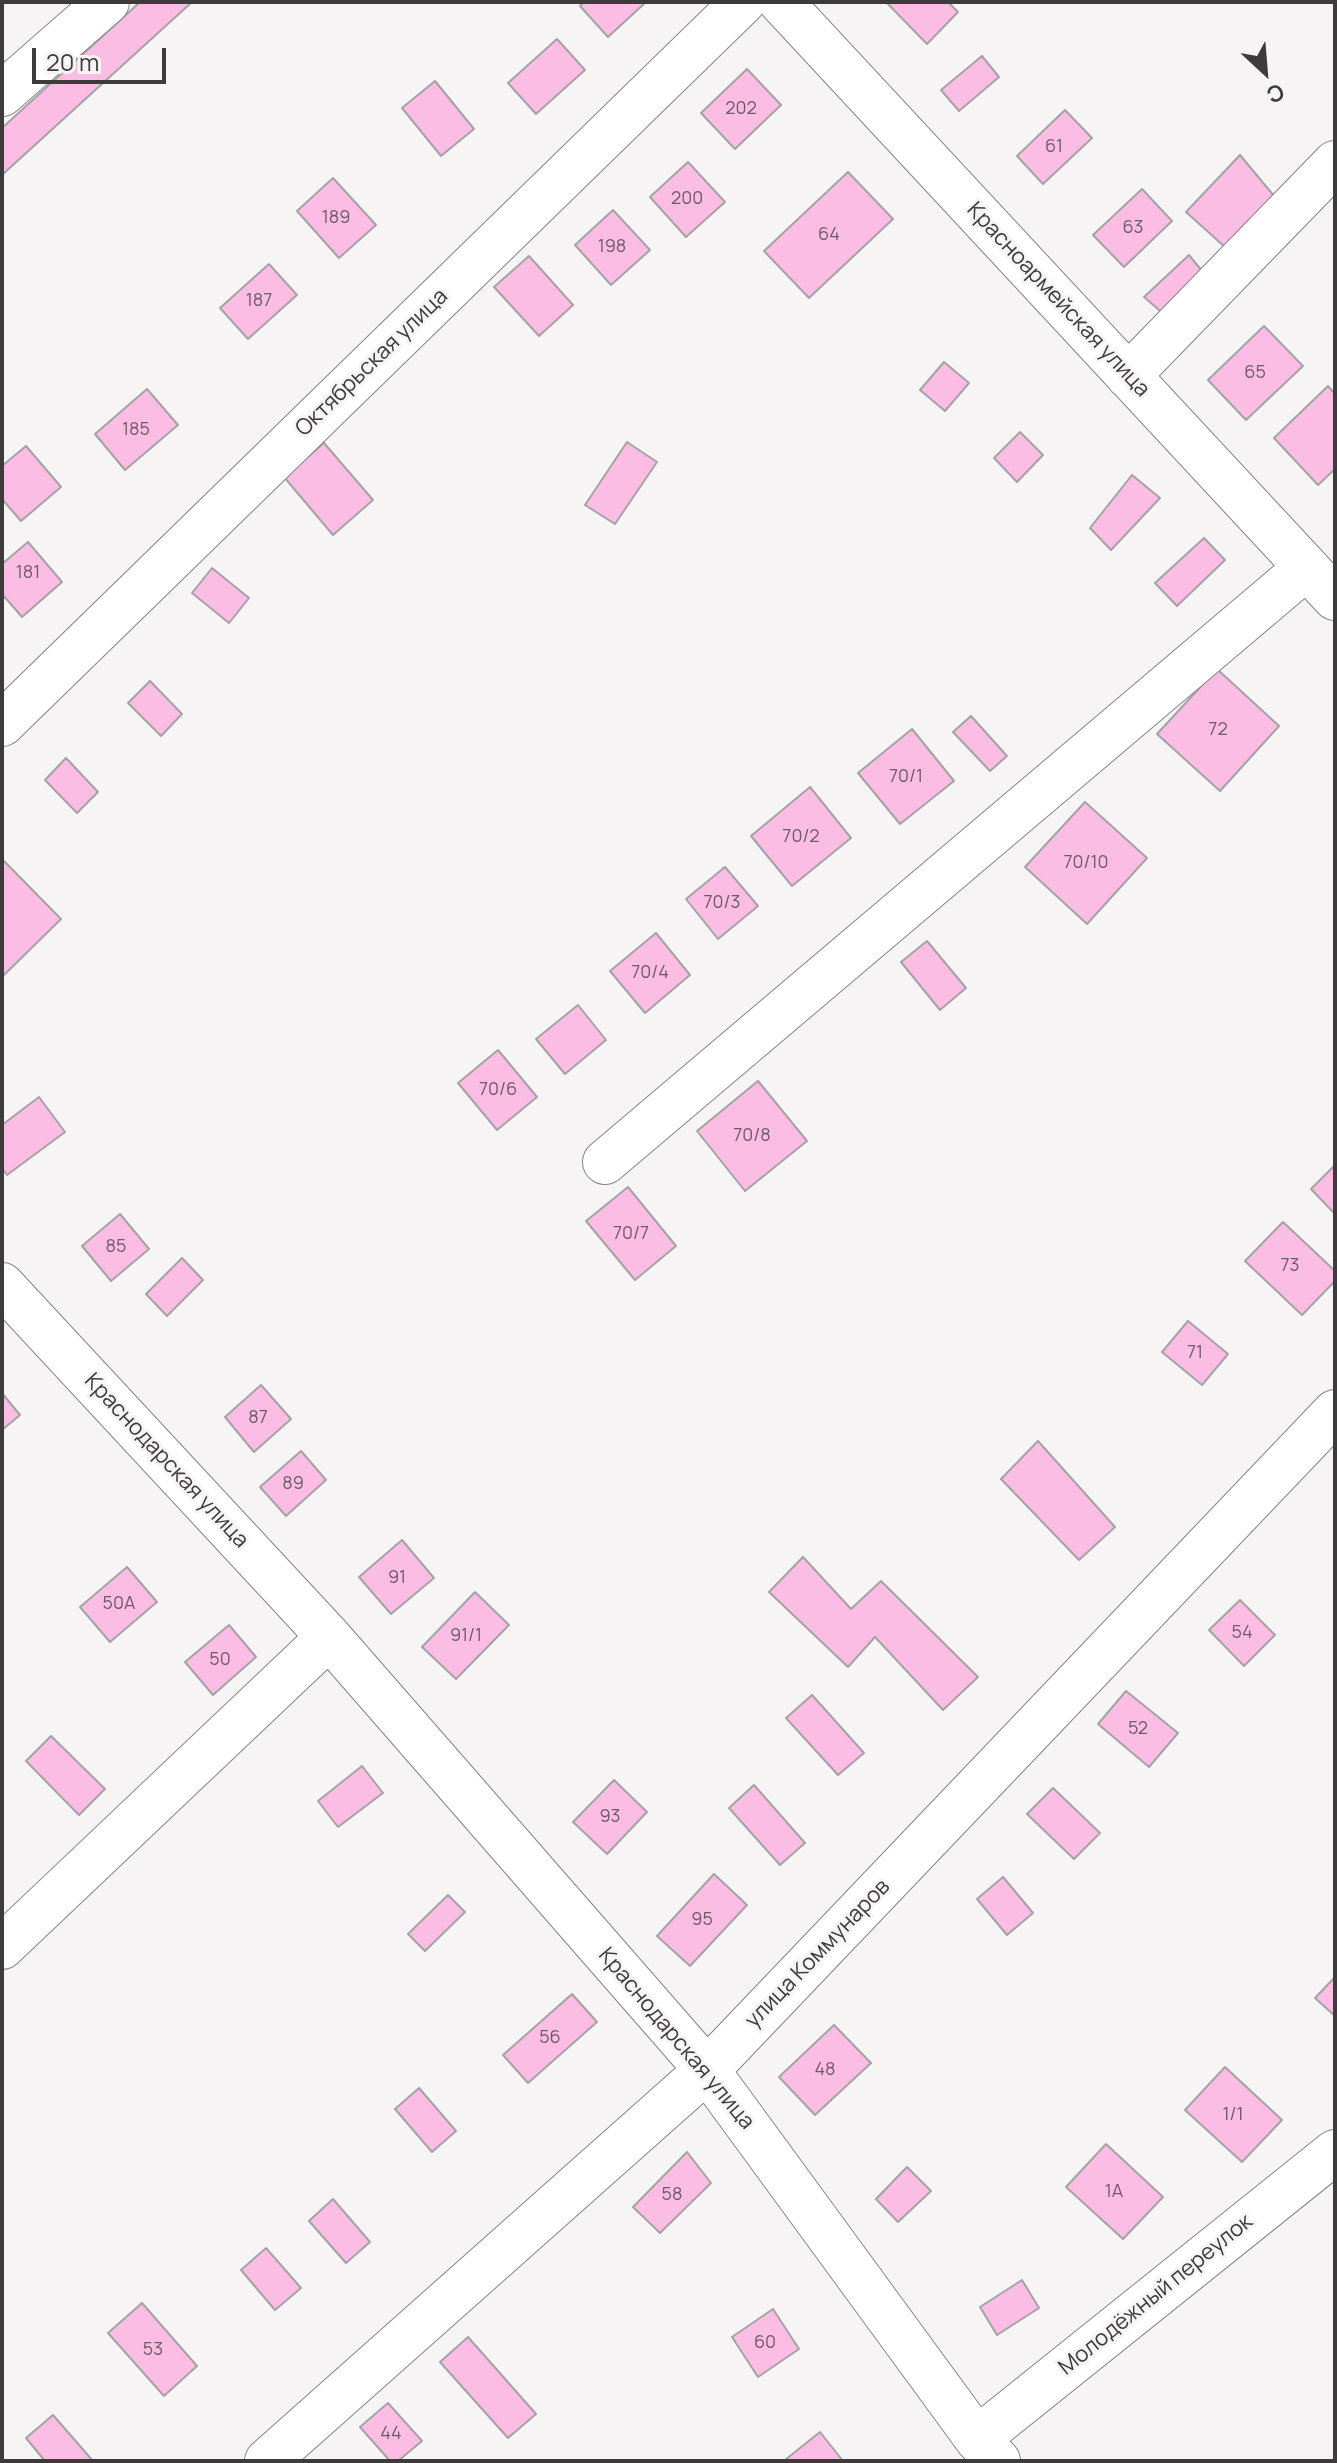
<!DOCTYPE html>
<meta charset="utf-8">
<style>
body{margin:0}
#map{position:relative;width:1337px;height:2463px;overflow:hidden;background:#f7f4f6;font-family:Manrope,sans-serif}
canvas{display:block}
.frame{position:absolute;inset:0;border:4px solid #3d3b3c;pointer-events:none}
.north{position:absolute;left:1225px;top:32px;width:80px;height:80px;-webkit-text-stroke:6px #f7f4f6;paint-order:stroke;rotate:154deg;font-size:22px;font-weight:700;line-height:32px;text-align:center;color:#3d3b3c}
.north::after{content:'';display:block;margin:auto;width:28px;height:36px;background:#3d3b3c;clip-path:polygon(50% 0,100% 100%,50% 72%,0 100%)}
.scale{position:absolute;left:32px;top:48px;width:134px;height:36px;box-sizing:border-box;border:4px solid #3d3b3c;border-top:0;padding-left:10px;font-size:24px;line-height:28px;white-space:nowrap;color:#3d3b3c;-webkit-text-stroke:6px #f7f4f6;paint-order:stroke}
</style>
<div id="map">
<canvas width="1337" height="2463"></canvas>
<div class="frame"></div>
<div class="north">С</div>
<div class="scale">20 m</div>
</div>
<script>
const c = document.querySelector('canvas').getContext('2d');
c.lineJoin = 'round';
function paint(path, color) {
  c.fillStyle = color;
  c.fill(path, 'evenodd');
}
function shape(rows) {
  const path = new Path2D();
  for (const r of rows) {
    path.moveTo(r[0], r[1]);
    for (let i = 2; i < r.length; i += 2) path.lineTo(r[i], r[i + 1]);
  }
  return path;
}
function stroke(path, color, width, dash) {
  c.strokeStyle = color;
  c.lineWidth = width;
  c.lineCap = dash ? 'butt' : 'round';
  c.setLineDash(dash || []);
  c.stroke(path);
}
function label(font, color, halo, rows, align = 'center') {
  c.font = font + ' Manrope,sans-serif';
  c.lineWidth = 6;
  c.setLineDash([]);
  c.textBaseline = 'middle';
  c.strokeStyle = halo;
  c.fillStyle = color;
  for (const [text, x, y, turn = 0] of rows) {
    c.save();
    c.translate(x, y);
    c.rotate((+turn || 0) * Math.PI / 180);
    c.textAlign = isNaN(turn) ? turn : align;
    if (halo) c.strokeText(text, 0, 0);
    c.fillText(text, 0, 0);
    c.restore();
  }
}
const building = shape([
 [140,2,192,2,2,175,2,128,140,2],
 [584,2,646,2,608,37,580,6,584,2],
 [886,2,948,2,958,12,927,44,886,2],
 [557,39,585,70,536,114,508,83,557,39],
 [982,56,999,77,959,111,941,90,982,56],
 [747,69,781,105,735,149,701,113,747,69],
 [435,81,474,129,441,156,402,108,435,81],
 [1065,110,1092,138,1043,184,1017,156,1065,110],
 [1240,155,1284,208,1236,257,1186,212,1240,155],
 [688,162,725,202,686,237,650,197,688,162],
 [848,172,893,219,809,298,764,251,848,172],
 [333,178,376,225,339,258,297,211,333,178],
 [1142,189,1172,221,1124,267,1093,235,1142,189],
 [613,210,650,250,611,285,575,245,613,210],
 [1189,255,1206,276,1166,316,1144,297,1189,255],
 [529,256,573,305,539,336,494,287,529,256],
 [269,264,297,295,248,339,220,308,269,264],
 [1264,326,1303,366,1246,420,1208,380,1264,326],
 [944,362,969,383,945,411,920,390,944,362],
 [1328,386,1335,394,1335,469,1318,485,1274,438,1328,386],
 [147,389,178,425,125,470,95,434,147,389],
 [1020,432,1043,455,1017,482,994,458,1020,432],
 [627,442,657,462,615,524,585,505,627,442],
 [324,443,373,500,333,535,284,477,324,443],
 [26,446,61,487,21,521,2,499,2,466,26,446],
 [1132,475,1160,498,1111,550,1090,528,1132,475],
 [1204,538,1225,560,1177,606,1155,583,1204,538],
 [28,542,62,582,22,617,2,594,2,564,28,542],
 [212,568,249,598,229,623,192,593,212,568],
 [1217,669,1279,726,1220,791,1157,734,1217,669],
 [150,681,182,714,161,736,128,703,150,681],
 [971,716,1007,756,990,771,953,732,971,716],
 [912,729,954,781,900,824,858,773,912,729],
 [66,758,98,792,77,813,45,780,66,758],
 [810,787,851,838,792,886,751,836,810,787],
 [1085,802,1147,858,1087,924,1025,867,1085,802],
 [2,859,61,919,2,977,2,859],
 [725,867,758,906,718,939,686,899,725,867],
 [656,933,690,975,645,1013,610,971,656,933],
 [927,941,966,988,940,1010,901,962,927,941],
 [578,1005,606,1040,565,1074,536,1039,578,1005],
 [498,1050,537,1097,497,1130,458,1083,498,1050],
 [758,1081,807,1141,745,1191,697,1131,758,1081],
 [39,1097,65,1132,7,1175,2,1168,2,1125,39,1097],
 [1334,1166,1335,1168,1335,1214,1311,1189,1334,1166],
 [628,1187,676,1246,635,1280,586,1221,628,1187],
 [120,1214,149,1249,111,1281,82,1246,120,1214],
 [1283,1222,1335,1271,1335,1281,1302,1315,1245,1261,1283,1222],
 [182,1258,203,1280,167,1316,146,1294,182,1258],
 [1188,1321,1228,1354,1202,1385,1162,1352,1188,1321],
 [261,1385,291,1419,254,1452,225,1417,261,1385],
 [2,1393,20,1415,2,1430,2,1393],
 [1038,1441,1115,1527,1079,1560,1001,1479,1038,1441],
 [301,1451,326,1480,286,1516,260,1487,301,1451],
 [402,1540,434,1578,391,1614,359,1577,402,1540],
 [803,1557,851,1609,881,1581,978,1677,943,1710,875,1637,848,1667,769,1592,803,1557],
 [127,1567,157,1602,110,1642,80,1607,127,1567],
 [475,1592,509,1625,456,1679,422,1647,475,1592],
 [1240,1600,1275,1635,1244,1666,1209,1630,1240,1600],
 [229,1625,256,1657,213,1695,185,1662,229,1625],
 [1126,1691,1178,1733,1149,1767,1098,1724,1126,1691],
 [812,1695,864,1753,838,1775,786,1718,812,1695],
 [51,1736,105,1789,79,1815,26,1761,51,1736],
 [362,1766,383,1793,338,1827,318,1801,362,1766],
 [614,1780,647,1812,607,1854,573,1822,614,1780],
 [754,1785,805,1843,780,1865,729,1808,754,1785],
 [1053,1788,1100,1833,1074,1859,1027,1814,1053,1788],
 [714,1874,747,1905,690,1966,657,1936,714,1874],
 [1003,1877,1033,1913,1007,1935,977,1899,1003,1877],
 [448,1895,465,1912,425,1951,408,1934,448,1895],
 [1335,1977,1335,2016,1315,1998,1335,1977],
 [572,1994,597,2022,528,2083,503,2055,572,1994],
 [834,2025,871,2063,815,2115,779,2077,834,2025],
 [1225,2067,1282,2120,1242,2162,1185,2110,1225,2067],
 [419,2088,456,2131,432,2152,395,2109,419,2088],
 [1106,2144,1163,2197,1123,2239,1066,2187,1106,2144],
 [687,2152,711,2183,660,2233,633,2207,687,2152],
 [907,2167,931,2191,898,2222,876,2199,907,2167],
 [333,2199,370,2242,346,2263,309,2221,333,2199],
 [266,2248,301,2288,275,2310,241,2270,266,2248],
 [1022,2280,1039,2308,997,2335,980,2307,1022,2280],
 [142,2303,197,2366,164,2396,108,2333,142,2303],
 [773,2309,799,2349,758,2377,732,2337,773,2309],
 [468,2337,536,2414,508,2438,440,2362,468,2337],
 [388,2403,422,2441,398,2461,390,2461,360,2427,388,2403],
 [53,2415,93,2461,45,2461,26,2438,53,2415],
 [820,2432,843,2461,785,2461,785,2460,820,2432]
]);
paint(building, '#fcbde5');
stroke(building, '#a5a2a4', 2);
const minor = shape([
 [781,2,1335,598],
 [2,94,107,2],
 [1128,376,1335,163],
 [2,724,743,2],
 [605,1162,1306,568],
 [2,1285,329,1637,707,2070,977,2439,998,2461],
 [2,1947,329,1637],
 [977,2439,1335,2152],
 [267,2461,707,2070,1335,1412]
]);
stroke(minor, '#878486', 46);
stroke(minor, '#fff', 44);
label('18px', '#6d5c66', null, [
 ["202",741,109],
 ["61",1054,147],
 ["200",687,199],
 ["189",336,218],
 ["63",1133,228],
 ["64",829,235],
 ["198",612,247],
 ["187",259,301],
 ["65",1255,373],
 ["185",136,430],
 ["181",28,573],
 ["72",1218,730],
 ["70/1",906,777],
 ["70/2",801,837],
 ["70/10",1086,863],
 ["70/3",722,903],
 ["70/4",650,973],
 ["70/6",498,1090],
 ["70/8",752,1136],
 ["70/7",631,1234],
 ["85",116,1247],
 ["73",1290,1266],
 ["71",1195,1353],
 ["87",258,1418],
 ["89",293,1484],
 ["91",397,1578],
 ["50А",119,1604],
 ["54",1242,1633],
 ["91/1",466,1636],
 ["50",220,1660],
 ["52",1138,1729],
 ["93",610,1817],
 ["95",702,1920],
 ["56",550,2038],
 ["48",825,2070],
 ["1/1",1233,2115],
 ["1А",1114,2192],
 ["58",672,2195],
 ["60",765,2343],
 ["53",153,2350],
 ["44",391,2434]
]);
label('22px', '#3d3b3c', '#f7f4f6', [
 ["Красноармейская улица",1058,300,47],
 ["Октябрьская улица",372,363,-44],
 ["Краснодарская улица",166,1461,47],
 ["улица Коммунаров",818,1954,-46],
 ["Краснодарская улица",676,2039,50],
 ["Молодёжный переулок",1156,2295,-39]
]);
</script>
